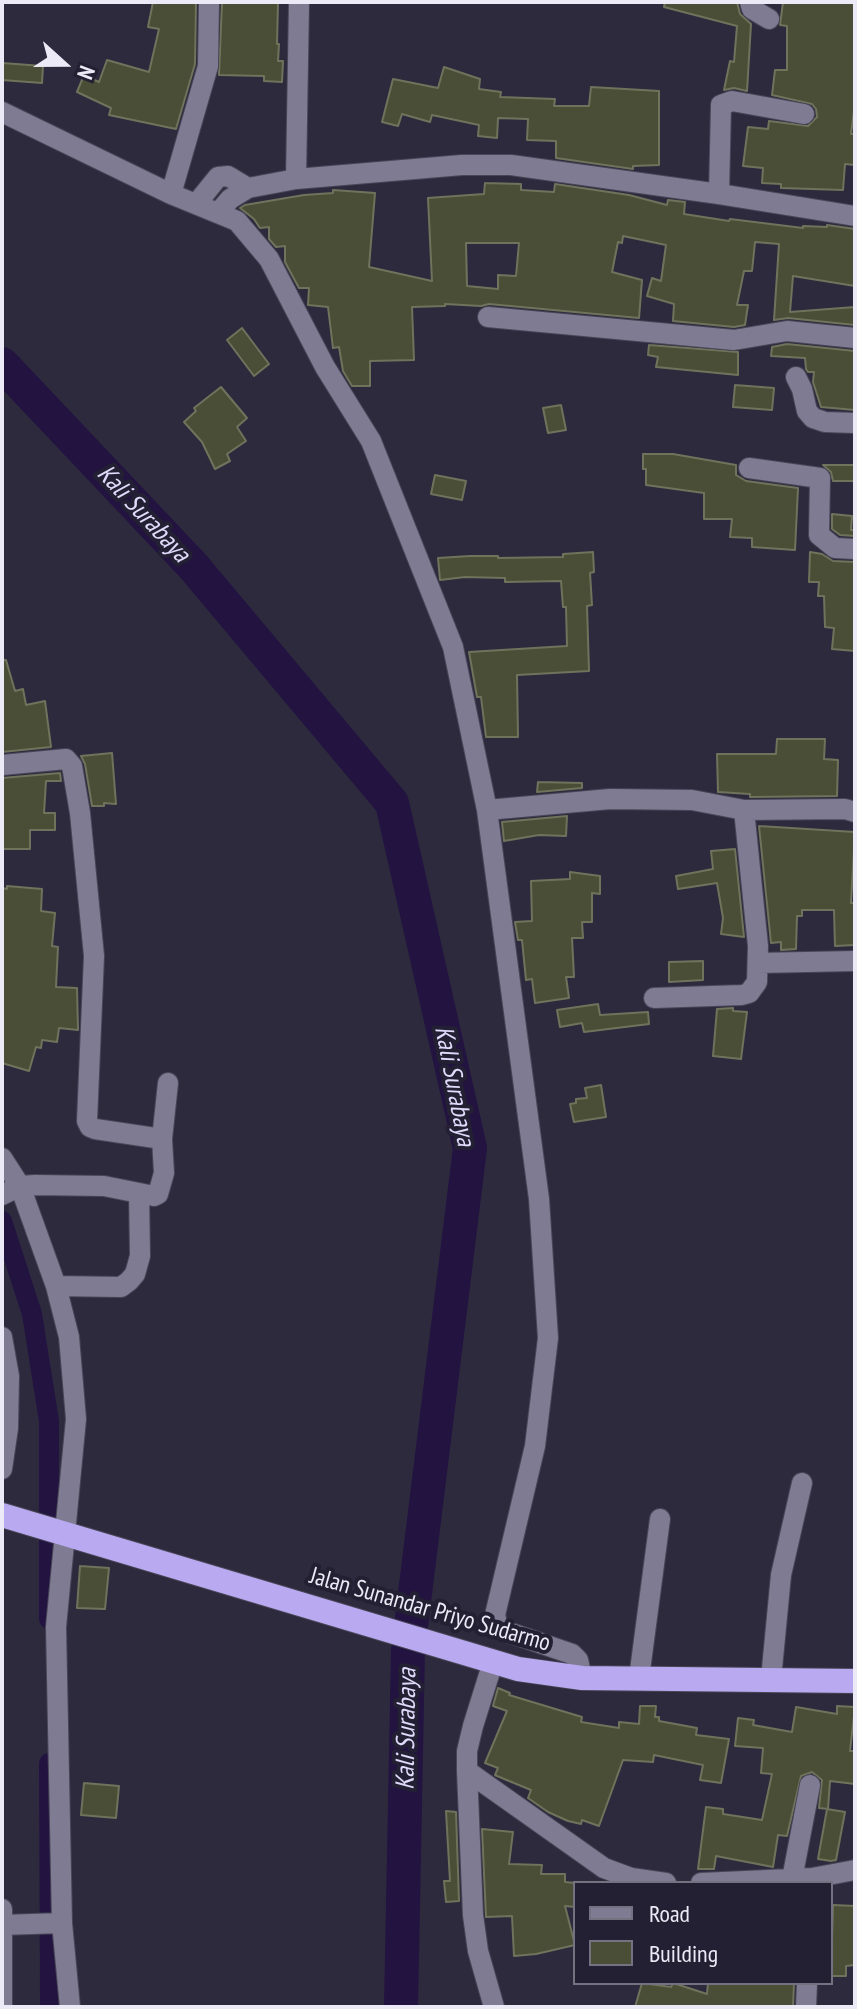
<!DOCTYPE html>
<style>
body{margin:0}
#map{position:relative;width:857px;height:2009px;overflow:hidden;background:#2e2a3e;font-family:"PT Sans Narrow",sans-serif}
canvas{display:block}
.frame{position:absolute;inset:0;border:4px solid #eceaf7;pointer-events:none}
.legend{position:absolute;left:573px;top:1881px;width:260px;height:104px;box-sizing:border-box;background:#242033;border:2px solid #747181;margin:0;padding:10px 14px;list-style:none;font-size:24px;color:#eceaf7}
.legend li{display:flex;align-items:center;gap:16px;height:40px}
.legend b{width:40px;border:2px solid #747181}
.north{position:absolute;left:24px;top:24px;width:80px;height:80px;-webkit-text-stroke:6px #242033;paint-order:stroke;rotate:111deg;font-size:22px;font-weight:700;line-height:32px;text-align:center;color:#eceaf7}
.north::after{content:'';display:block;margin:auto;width:28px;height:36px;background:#eceaf7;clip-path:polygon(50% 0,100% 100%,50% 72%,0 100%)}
</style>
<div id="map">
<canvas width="857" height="2009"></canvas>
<div class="frame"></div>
<ul class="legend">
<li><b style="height:10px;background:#7f7b93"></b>Road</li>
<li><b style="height:22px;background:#4a4e37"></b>Building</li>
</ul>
<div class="north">N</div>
</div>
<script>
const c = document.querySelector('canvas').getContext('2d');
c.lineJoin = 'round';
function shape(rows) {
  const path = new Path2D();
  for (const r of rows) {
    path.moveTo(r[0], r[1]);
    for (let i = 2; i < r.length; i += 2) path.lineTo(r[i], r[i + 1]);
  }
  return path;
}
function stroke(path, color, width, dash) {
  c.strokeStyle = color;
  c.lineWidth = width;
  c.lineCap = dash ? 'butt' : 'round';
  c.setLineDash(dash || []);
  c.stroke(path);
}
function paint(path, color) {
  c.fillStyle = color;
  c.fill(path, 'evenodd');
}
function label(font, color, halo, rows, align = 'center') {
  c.font = font + ' "PT Sans Narrow",sans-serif';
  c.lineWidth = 8;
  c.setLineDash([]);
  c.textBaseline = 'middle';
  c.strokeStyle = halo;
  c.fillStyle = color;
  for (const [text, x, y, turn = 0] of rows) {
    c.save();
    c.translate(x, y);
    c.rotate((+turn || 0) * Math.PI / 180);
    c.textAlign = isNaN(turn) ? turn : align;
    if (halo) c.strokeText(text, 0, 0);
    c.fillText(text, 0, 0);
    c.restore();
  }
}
stroke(shape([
 [2,1221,32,1314,49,1421,49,1619],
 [49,1763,50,2007]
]), '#221341', 20);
stroke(shape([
 [2,364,193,566,392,803,470,1148,408,1650,401,2007]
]), '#221341', 34);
const building = shape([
 [153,2,196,2,195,64,176,129,109,115,111,108,77,92,84,75,99,82,107,60,149,72,159,29,148,27,153,2],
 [222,2,278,2,277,44,279,44,278,61,283,61,282,82,264,81,264,76,219,75,222,2],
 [665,2,737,2,740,14,751,24,747,91,734,88,724,90,730,61,734,62,737,26,664,7,665,2],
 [783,2,855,2,855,103,851,134,855,134,855,165,845,164,843,190,781,188,781,184,762,183,763,168,743,166,748,127,768,129,769,121,808,126,817,117,816,109,812,104,772,95,775,70,787,70,787,26,780,25,783,2],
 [2,63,43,66,42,83,2,80,2,63],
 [444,67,480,79,479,89,501,92,500,97,555,99,554,106,589,106,591,87,659,91,659,165,633,166,633,169,556,158,556,141,527,140,528,119,498,118,497,138,478,136,479,125,432,115,430,122,402,114,398,126,382,122,393,79,438,88,444,67],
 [485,183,521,184,521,190,554,192,555,184,629,195,667,205,668,200,685,202,684,214,729,221,730,219,803,228,803,226,827,227,827,225,855,229,855,286,793,276,790,312,855,307,855,325,788,318,774,320,779,244,755,242,752,271,744,271,737,305,748,305,745,325,734,327,673,321,674,304,647,296,652,278,661,281,666,245,623,236,622,243,618,242,612,272,642,280,639,318,489,304,481,306,445,304,445,306,412,307,414,360,370,361,370,386,352,386,343,371,339,347,333,348,328,307,308,305,309,288,299,288,285,262,285,246,276,247,269,239,269,227,260,228,254,219,240,208,245,205,304,195,333,193,333,190,375,193,369,267,432,281,428,198,484,194,485,183],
 [466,243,519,243,516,276,498,275,498,289,467,286,466,243],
 [242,328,269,364,254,376,227,340,242,328],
 [787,344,855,351,855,410,821,407,813,382,814,372,808,372,806,369,805,358,771,356,772,347,787,344],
 [649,345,738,352,738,375,656,367,658,357,648,355,649,345],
 [735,385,774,388,772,410,733,407,735,385],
 [221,387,247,418,237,427,246,441,227,454,230,461,215,469,202,442,184,422,196,411,194,408,221,387],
 [561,405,566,430,548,433,543,408,561,405],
 [643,454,673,454,736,465,736,475,746,481,798,488,795,550,752,547,752,538,730,537,732,519,704,519,704,493,646,485,646,469,643,469,643,454],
 [823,465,855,465,855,481,833,481,831,472,823,465],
 [435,475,466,481,462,500,431,494,435,475],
 [832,514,852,516,851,530,855,530,855,536,840,535,832,529,832,514],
 [593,552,594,572,590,573,592,605,587,606,589,671,517,675,518,737,486,737,481,697,477,697,469,652,567,646,566,607,563,607,561,581,505,582,505,578,465,577,440,580,438,558,470,556,498,556,498,558,563,557,563,554,593,552],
 [810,552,822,554,833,561,855,562,855,651,832,649,834,628,825,627,824,596,818,596,819,582,809,582,810,552],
 [2,660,6,660,15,691,23,689,26,705,45,701,51,747,2,752,2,660],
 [777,739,825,739,824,759,838,760,837,796,750,797,750,794,718,792,717,754,776,754,777,739],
 [112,753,116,804,104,803,104,806,92,806,85,764,81,756,112,753],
 [60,773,61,781,46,781,44,813,55,813,55,830,30,830,30,849,2,849,2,778,60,773],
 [538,782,582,783,582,788,537,792,538,782],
 [567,816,566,836,539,835,504,841,502,822,567,816],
 [759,826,855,832,851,903,855,903,855,945,835,946,834,910,802,910,802,916,797,916,796,949,781,950,781,942,771,943,759,826],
 [735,849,744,937,721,934,723,918,717,883,678,889,676,876,713,869,711,851,735,849],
 [570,872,600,876,600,894,592,893,592,922,582,922,583,938,572,938,574,977,566,977,569,998,535,1003,532,979,526,980,522,940,518,940,515,922,532,921,531,881,570,879,570,872],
 [7,886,42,889,41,911,55,913,52,946,58,947,56,987,77,988,78,1030,59,1028,57,1042,42,1040,41,1048,36,1047,29,1071,2,1063,2,888,7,889,7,886],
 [703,961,703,980,669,982,669,962,703,961],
 [598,1004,600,1015,648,1012,649,1024,584,1032,582,1023,560,1027,557,1010,598,1004],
 [733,1008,733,1011,747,1012,741,1059,713,1056,717,1009,733,1008],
 [601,1085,606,1117,574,1122,570,1104,576,1103,576,1099,587,1098,585,1088,601,1085],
 [80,1566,109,1568,105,1609,77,1608,80,1566],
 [498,1688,510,1693,509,1695,582,1717,581,1722,619,1728,619,1722,639,1724,640,1706,656,1706,655,1717,659,1717,659,1721,697,1728,696,1735,729,1739,721,1783,700,1780,703,1765,654,1755,653,1762,623,1760,599,1826,582,1820,581,1824,568,1821,548,1812,528,1798,531,1790,497,1776,495,1775,498,1768,485,1763,507,1711,493,1706,498,1688],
 [837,1706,855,1707,850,1751,855,1751,855,1784,830,1781,828,1809,819,1808,822,1780,812,1772,801,1776,787,1836,778,1835,773,1867,716,1856,714,1869,698,1869,706,1807,723,1809,723,1814,762,1820,772,1774,761,1773,763,1748,735,1746,738,1718,754,1720,753,1725,792,1732,796,1707,837,1714,837,1706],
 [84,1783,119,1786,116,1818,81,1815,84,1783],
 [827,1809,845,1812,836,1860,831,1861,818,1859,827,1809],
 [446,1811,456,1812,459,1901,446,1902,444,1881,450,1881,446,1811],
 [482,1829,513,1832,509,1864,542,1865,541,1874,565,1874,565,1882,575,1883,575,1907,565,1906,575,1945,536,1954,514,1956,512,1916,486,1917,482,1829],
 [833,1905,855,1906,855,1965,846,1966,846,1976,831,1976,833,1905],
 [642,1983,671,1987,673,1983,707,1994,708,1983,794,1983,793,2007,635,2007,642,1983]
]);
paint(building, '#4a4e37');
stroke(building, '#6f735b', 2);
const minor = shape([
 [750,2,752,9,769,19],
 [2,112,171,194,237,221,269,259,325,367,371,441,453,647,487,810,539,1199,548,1338,535,1446,495,1615,497,1624,505,1631,572,1654,578,1660,582,1678],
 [296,179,299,2],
 [171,194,208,66,209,2],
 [719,194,721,105,732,101,804,114],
 [197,203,218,177,228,176,248,188],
 [219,212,230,199,248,188,296,179,462,165,511,165,719,194,855,216],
 [488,317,734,340,787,331,855,338],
 [796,377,802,389,807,411,813,418,825,422,855,423],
 [749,468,820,478,819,535,835,548,855,549],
 [2,765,66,759,72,766,80,813,94,956,87,1121,90,1127,95,1129,162,1139],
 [487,810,610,799,692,800,744,810,845,809,855,812],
 [758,963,855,961],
 [654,998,742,995,749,993,757,982,758,946,744,810],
 [2,1158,20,1186,56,1286,69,1337,76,1419,56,1627,62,1923,70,2007],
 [2,1195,20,1186,35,1185,104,1186,154,1196,158,1194,164,1173,162,1139,168,1083],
 [56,1286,121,1287,129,1281,135,1274,140,1256,139,1193],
 [2,1337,9,1376,8,1428,2,1469],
 [493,1662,473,1726,467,1751,467,1771,473,1915,478,1951,494,2007],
 [639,1678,660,1519],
 [771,1679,781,1575,802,1483],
 [467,1771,604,1868,631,1878,666,1883],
 [792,1879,810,1785],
 [701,1883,812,1878,855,1870],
 [2,1909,2,2007],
 [2,1925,62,1923],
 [806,2007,807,1983]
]);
const highway = shape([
 [2,1515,518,1669,582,1678,855,1681]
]);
stroke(minor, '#494657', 22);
stroke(highway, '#494657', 26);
stroke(minor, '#7f7b93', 20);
stroke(highway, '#b8a9f0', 24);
label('24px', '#eceaf7', '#242033', [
 ["Jalan Sunandar Priyo Sudarmo",430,1610,16]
]);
label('italic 26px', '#e0dafb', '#242033', [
 ["Kali Surabaya",143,514,47],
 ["Kali Surabaya",454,1086,79],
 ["Kali Surabaya",407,1729,-89]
]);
</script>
